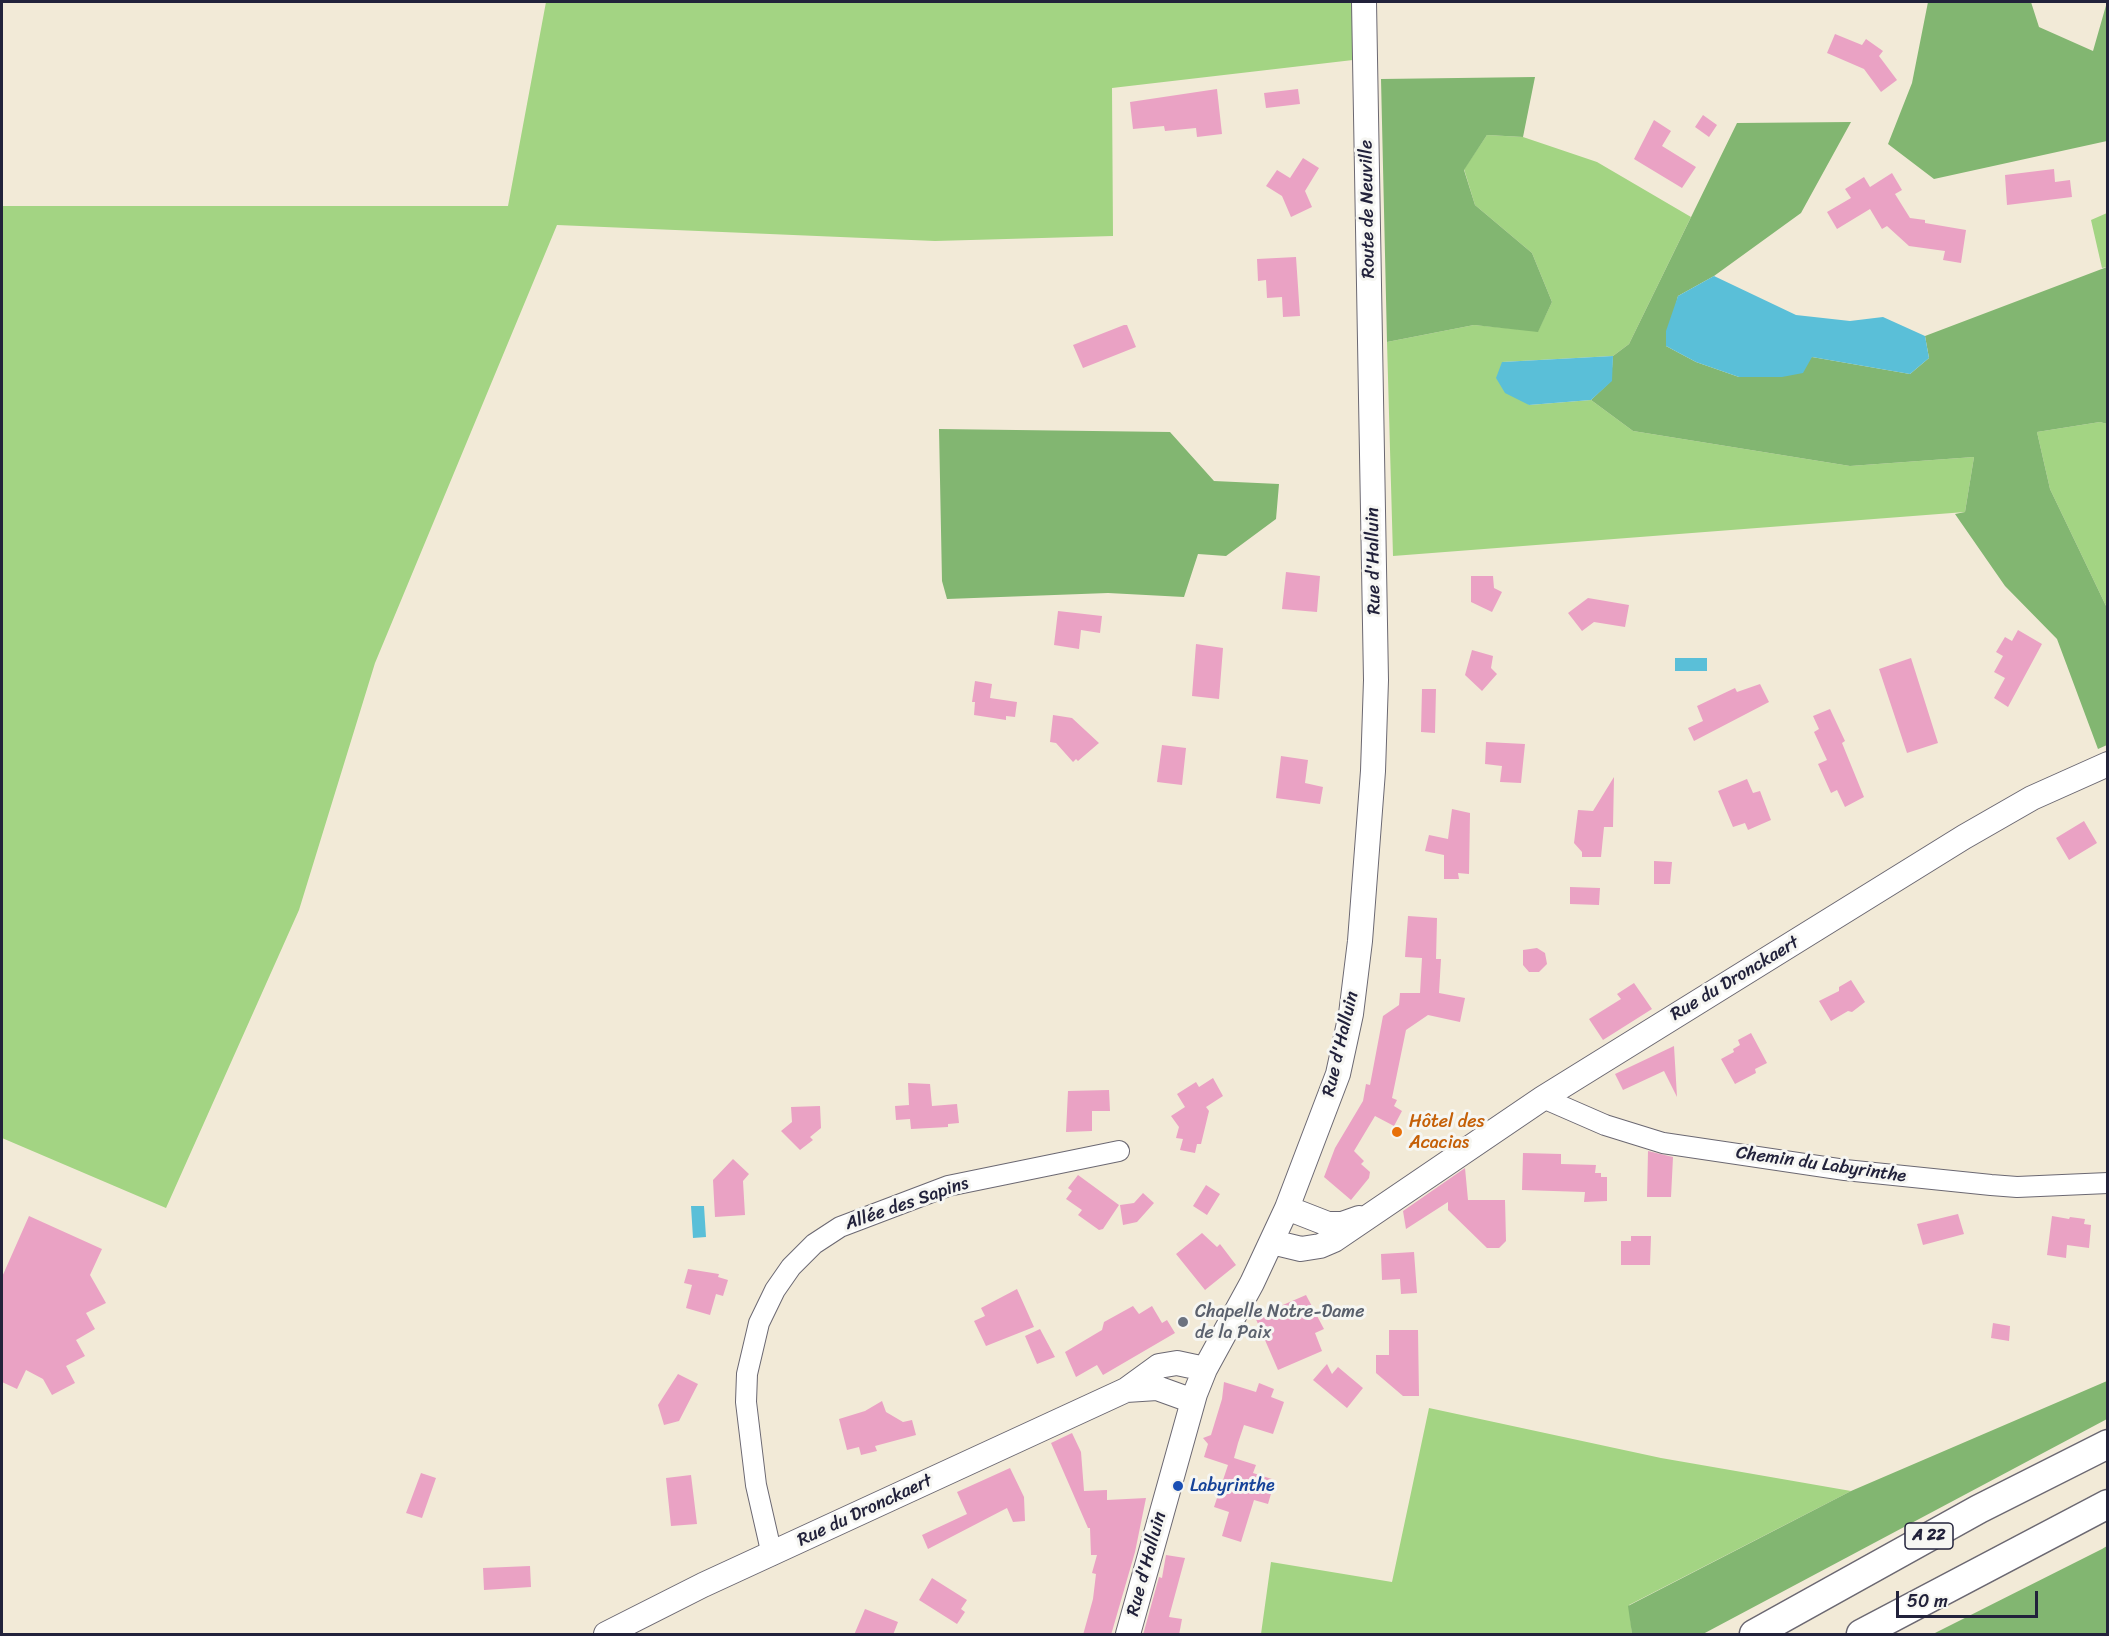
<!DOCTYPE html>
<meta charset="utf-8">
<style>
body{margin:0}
#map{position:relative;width:2109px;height:1636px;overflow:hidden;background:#f2ead7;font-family:Sriracha,sans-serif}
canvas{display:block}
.frame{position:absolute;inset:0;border:3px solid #22223b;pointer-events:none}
.scale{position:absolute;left:1896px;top:1591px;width:142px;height:27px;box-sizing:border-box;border:3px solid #22223b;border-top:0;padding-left:8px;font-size:18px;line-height:21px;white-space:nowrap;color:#22223b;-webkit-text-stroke:4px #f6f6f2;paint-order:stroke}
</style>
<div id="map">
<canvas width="2109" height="1636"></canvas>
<div class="frame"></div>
<div class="scale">50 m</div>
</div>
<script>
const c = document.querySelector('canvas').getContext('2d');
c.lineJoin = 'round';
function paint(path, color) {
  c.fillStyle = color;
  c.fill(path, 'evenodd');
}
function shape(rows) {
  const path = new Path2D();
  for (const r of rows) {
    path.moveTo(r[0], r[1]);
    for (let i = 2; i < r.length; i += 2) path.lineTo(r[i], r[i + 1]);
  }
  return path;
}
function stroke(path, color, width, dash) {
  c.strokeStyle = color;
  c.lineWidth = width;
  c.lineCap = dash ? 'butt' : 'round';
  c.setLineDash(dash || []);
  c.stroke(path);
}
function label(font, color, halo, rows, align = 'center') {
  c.font = font + ' Sriracha,sans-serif';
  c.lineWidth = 6;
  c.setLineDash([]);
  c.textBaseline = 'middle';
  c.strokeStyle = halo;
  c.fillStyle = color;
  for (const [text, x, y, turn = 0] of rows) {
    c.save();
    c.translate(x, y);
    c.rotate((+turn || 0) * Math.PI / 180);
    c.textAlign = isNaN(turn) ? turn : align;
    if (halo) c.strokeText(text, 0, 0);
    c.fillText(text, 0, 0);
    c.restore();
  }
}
paint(shape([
 [546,2,1352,2,1353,60,1112,88,1113,236,935,241,557,225,375,663,299,910,166,1208,2,1138,2,206,508,206],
 [1487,135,1523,137,1597,162,1691,217,1629,344,1613,356,1502,362,1529,405,1591,400,1633,431,1850,466,1974,457,1965,512,1393,556,1387,342,1474,325,1538,331,1552,302,1532,253,1475,205,1464,169],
 [2107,213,2107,267,2102,268,2091,220],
 [2100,422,2107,424,2107,608,2050,489,2037,432],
 [1429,1408,1661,1458,1851,1491,1629,1605,1632,1634,1261,1634,1271,1562,1392,1582]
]), '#a3d483');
paint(shape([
 [1928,2,2031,2,2039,27,2093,51,2107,2,2107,141,1934,179,1888,144,1912,83],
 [1535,77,1523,137,1487,135,1464,170,1475,205,1532,253,1552,302,1538,332,1474,325,1387,342,1381,79],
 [1851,122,1801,213,1714,276,1678,296,1666,346,1696,362,1739,377,1812,357,1910,374,1929,358,1925,336,2107,267,2107,424,2100,422,2037,432,2050,489,2107,608,2107,745,2098,749,2057,639,2005,586,1955,514,1965,512,1974,457,1850,466,1633,431,1591,400,1611,381,1613,356,1629,344,1737,123],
 [939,429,1170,432,1214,481,1279,484,1276,519,1226,556,1198,554,1184,597,1108,593,947,599,942,581],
 [2107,1381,2107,1419,1703,1634,1632,1634,1628,1606,1851,1491],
 [2107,1546,2107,1634,1933,1634,2102,1549]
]), '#82b671');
paint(shape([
 [1714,276,1796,315,1850,321,1883,317,1925,336,1929,358,1910,374,1812,357,1803,373,1782,377,1739,377,1696,362,1666,346,1666,331,1678,296],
 [1613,356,1612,381,1591,400,1529,405,1505,393,1496,378,1502,362],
 [1675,658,1707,658,1707,671,1675,671],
 [704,1206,706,1237,693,1238,691,1206]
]), '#5abfd8');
paint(shape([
 [1835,34,1862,45,1866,39,1883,51,1879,56,1897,80,1881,92,1864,69,1827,53],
 [1217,89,1222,134,1197,137,1196,128,1165,131,1164,126,1133,129,1130,102],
 [1298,89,1300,104,1266,108,1264,93],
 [1703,115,1717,125,1709,137,1695,127],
 [1654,120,1671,131,1662,146,1696,167,1682,188,1634,159],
 [1303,158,1319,168,1305,191,1312,207,1291,217,1282,196,1266,186,1277,170,1290,178],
 [2054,169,2055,182,2070,180,2072,197,2007,205,2005,175],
 [1892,173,1902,190,1895,194,1910,218,1925,220,1925,223,1966,230,1961,263,1943,260,1945,251,1909,246,1887,226,1882,229,1870,209,1837,229,1827,212,1851,198,1845,189,1864,177,1870,187],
 [1296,257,1300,316,1283,317,1282,297,1267,298,1266,280,1258,281,1257,259],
 [1124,325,1127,325,1136,347,1083,368,1073,345],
 [1286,572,1320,576,1317,612,1282,609],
 [1471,576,1493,576,1494,588,1502,592,1492,612,1471,602],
 [1588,598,1629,605,1625,627,1594,622,1582,631,1568,613],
 [1058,611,1102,616,1100,633,1081,630,1079,649,1054,645],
 [2018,630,2042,644,2008,707,1994,698,2005,678,1994,672,2003,656,1996,652,2005,637,2012,641],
 [1196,644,1223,648,1219,699,1192,696],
 [1472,650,1493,656,1491,668,1497,674,1482,691,1465,675],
 [1911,658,1938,743,1907,753,1879,669],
 [975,681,992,684,990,698,1017,702,1015,717,1006,716,1006,720,974,715,975,702,972,702],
 [1760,684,1769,702,1694,741,1688,728,1703,721,1697,706,1735,688,1737,692],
 [1422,689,1436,689,1435,733,1421,732],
 [1830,709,1845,741,1842,743,1864,797,1845,807,1837,790,1831,793,1818,764,1827,760,1814,732,1819,729,1813,716],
 [1053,715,1072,718,1099,743,1078,761,1076,759,1073,762,1056,743,1050,742],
 [1486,742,1525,744,1521,783,1500,782,1502,766,1485,764],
 [1162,745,1186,748,1182,785,1157,782],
 [1281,756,1308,760,1305,783,1323,787,1320,804,1276,798],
 [1614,777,1613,827,1604,827,1601,857,1582,857,1582,852,1574,843,1578,810,1593,811],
 [1747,779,1753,793,1760,791,1771,820,1748,830,1745,823,1733,827,1718,791],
 [1452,809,1470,813,1469,874,1458,873,1459,879,1444,879,1444,855,1425,851,1429,835,1448,839],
 [2084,821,2097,843,2069,860,2056,838],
 [1654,861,1672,862,1670,884,1654,884],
 [1570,887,1600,888,1599,905,1570,904],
 [1408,916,1437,918,1436,959,1441,959,1439,993,1465,998,1460,1022,1428,1015,1406,1030,1392,1098,1397,1100,1394,1106,1402,1111,1394,1126,1375,1116,1354,1151,1364,1161,1361,1164,1370,1172,1369,1178,1351,1200,1324,1177,1335,1148,1363,1101,1366,1084,1370,1085,1383,1016,1399,1005,1400,993,1420,993,1422,958,1405,957],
 [1537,948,1545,953,1547,964,1539,972,1529,972,1523,965,1523,950],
 [1851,980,1865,1002,1852,1012,1848,1011,1831,1021,1819,1001,1839,991,1839,987],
 [1634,983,1652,1009,1603,1040,1589,1019,1621,999,1617,994],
 [1751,1033,1767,1063,1755,1069,1756,1073,1735,1084,1721,1059,1734,1052,1733,1049,1740,1045,1738,1040],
 [1674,1046,1677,1097,1664,1071,1623,1090,1615,1074],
 [1213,1078,1223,1096,1206,1107,1209,1111,1201,1144,1197,1144,1195,1153,1180,1150,1183,1139,1176,1138,1179,1127,1171,1116,1185,1107,1177,1094,1196,1082,1199,1087],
 [908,1083,930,1084,932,1106,957,1104,959,1123,948,1124,948,1127,911,1129,910,1119,896,1120,895,1106,909,1105],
 [1109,1090,1110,1111,1092,1111,1092,1131,1066,1132,1068,1091],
 [820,1106,821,1128,810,1137,813,1140,800,1150,781,1131,792,1122,791,1107],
 [1648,1151,1673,1157,1671,1197,1647,1197],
 [1523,1153,1561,1154,1561,1164,1596,1165,1595,1173,1601,1173,1601,1177,1607,1177,1607,1201,1584,1202,1585,1192,1522,1190],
 [733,1159,749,1174,743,1181,745,1215,715,1217,713,1180],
 [1465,1168,1468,1200,1505,1200,1506,1241,1499,1248,1487,1248,1448,1210,1448,1202,1406,1229,1403,1211],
 [1078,1175,1119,1205,1103,1229,1099,1230,1078,1215,1082,1210,1066,1199,1072,1191,1068,1188],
 [1206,1185,1220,1194,1207,1215,1193,1206],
 [1143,1193,1154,1203,1137,1222,1123,1225,1120,1205,1134,1203],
 [1958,1214,1964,1234,1923,1245,1917,1224],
 [29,1216,102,1249,90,1275,106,1303,86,1313,95,1329,76,1340,85,1356,66,1366,75,1383,52,1395,43,1379,26,1370,17,1389,2,1382,2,1277],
 [2052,1216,2069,1219,2070,1217,2085,1219,2084,1224,2091,1225,2089,1248,2067,1245,2066,1258,2047,1255],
 [1202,1233,1217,1247,1220,1244,1236,1265,1205,1290,1176,1254],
 [1631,1236,1651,1236,1650,1265,1621,1265,1621,1241,1631,1241],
 [1414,1252,1417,1293,1401,1294,1400,1279,1382,1280,1381,1254],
 [688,1269,719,1274,718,1277,728,1280,723,1296,716,1294,710,1315,686,1308,692,1285,684,1283],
 [1017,1289,1034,1327,986,1346,974,1321,985,1316,981,1308],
 [1306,1295,1324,1329,1315,1333,1322,1351,1278,1370,1255,1317],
 [1133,1306,1139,1314,1152,1306,1162,1323,1167,1320,1175,1333,1103,1375,1097,1365,1076,1377,1065,1352,1102,1330,1104,1322],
 [1993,1323,2010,1326,2009,1341,1991,1338],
 [1040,1329,1055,1357,1037,1364,1025,1336],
 [1389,1330,1418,1330,1419,1396,1403,1396,1376,1373,1376,1355,1389,1355],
 [1327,1364,1332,1374,1338,1367,1363,1388,1347,1408,1313,1380],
 [678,1374,698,1384,679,1421,664,1425,658,1405],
 [1224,1382,1256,1392,1259,1383,1274,1389,1271,1397,1284,1402,1273,1434,1244,1425,1238,1443,1234,1458,1256,1465,1253,1473,1275,1480,1268,1504,1254,1500,1241,1542,1222,1536,1229,1512,1214,1507,1228,1465,1204,1457,1208,1444,1203,1438,1211,1435,1222,1399],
 [882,1401,886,1412,903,1422,912,1420,916,1435,875,1446,877,1451,861,1455,859,1447,847,1450,839,1419,865,1411],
 [1072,1433,1081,1452,1084,1491,1107,1490,1107,1500,1146,1498,1135,1552,1111,1635,1083,1635,1093,1599,1096,1574,1092,1573,1097,1555,1091,1555,1090,1528,1088,1528,1051,1443],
 [1010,1468,1024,1497,1025,1521,1013,1522,1007,1508,928,1549,922,1535,967,1514,957,1492],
 [421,1473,436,1478,422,1518,406,1513],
 [691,1475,697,1524,671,1526,666,1478],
 [1166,1555,1185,1558,1169,1617,1182,1619,1179,1635,1143,1635,1159,1577,1162,1578],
 [530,1566,531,1587,484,1590,483,1568],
 [932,1578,967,1600,961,1609,965,1612,957,1624,919,1600],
 [865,1609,898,1622,893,1635,854,1635]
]), '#eaa2c4');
const minor = shape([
 [1543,1098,1605,1125,1663,1143,1845,1170,1991,1185,2017,1187,2108,1183],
 [772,1555,756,1485,746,1402,747,1374,759,1323,775,1290,791,1267,814,1244,840,1227,948,1186,1119,1151]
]);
const major = shape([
 [1287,1208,1328,1224,1342,1224,1359,1218],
 [1272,1242,1301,1249,1320,1246,1334,1240,1543,1098,1964,837,2032,798,2108,764],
 [1126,1390,1157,1388,1193,1401],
 [606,1634,703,1585,1126,1390,1159,1366,1177,1363,1205,1369],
 [1128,1634,1195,1394,1205,1369,1252,1283,1287,1208,1338,1074,1351,1014,1360,941,1373,771,1376,680,1364,2]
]);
const highway = shape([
 [1754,1634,1979,1509,2108,1444],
 [1861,1634,2108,1504]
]);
stroke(minor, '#6b6872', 22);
stroke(major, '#6b6872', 26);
stroke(highway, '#6b6872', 31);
stroke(minor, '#fff', 20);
stroke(major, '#fff', 24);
stroke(highway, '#fff', 28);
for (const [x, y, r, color] of [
 [1397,1132,6,"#e8710a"],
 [1183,1322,6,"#6b7280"],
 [1178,1486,6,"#1a4fb4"]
]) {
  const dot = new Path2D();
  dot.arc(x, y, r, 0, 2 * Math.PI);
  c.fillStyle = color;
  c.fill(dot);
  stroke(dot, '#f6f6f2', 2);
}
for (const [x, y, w] of [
 [1929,1536,48]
]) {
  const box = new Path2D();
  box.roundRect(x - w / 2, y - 13, w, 26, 4.5);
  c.fillStyle = '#f6f6f2';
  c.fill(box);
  stroke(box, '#22223b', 1.5);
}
label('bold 16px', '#22223b', null, [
 ["A 22",1929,1536]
]);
label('18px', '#22223b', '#f6f6f2', [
 ["Route de Neuville",1368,209,-91],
 ["Rue d'Halluin",1374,561,-91],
 ["Rue du Dronckaert",1735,979,-31],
 ["Rue d'Halluin",1341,1044,-77],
 ["Chemin du Labyrinthe",1821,1165,8],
 ["Allée des Sapins",907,1204,-19],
 ["Rue du Dronckaert",865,1511,-25],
 ["Rue d'Halluin",1147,1564,-75]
]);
label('18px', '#c56008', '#f6f6f2', [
 ["Hôtel des",1409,1122],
 ["Acacias",1409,1143]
], 'left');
label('18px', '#5b616d', '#f6f6f2', [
 ["Chapelle Notre-Dame",1195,1312],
 ["de la Paix",1195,1333]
], 'left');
label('18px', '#164399', '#f6f6f2', [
 ["Labyrinthe",1190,1486]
], 'left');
</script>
